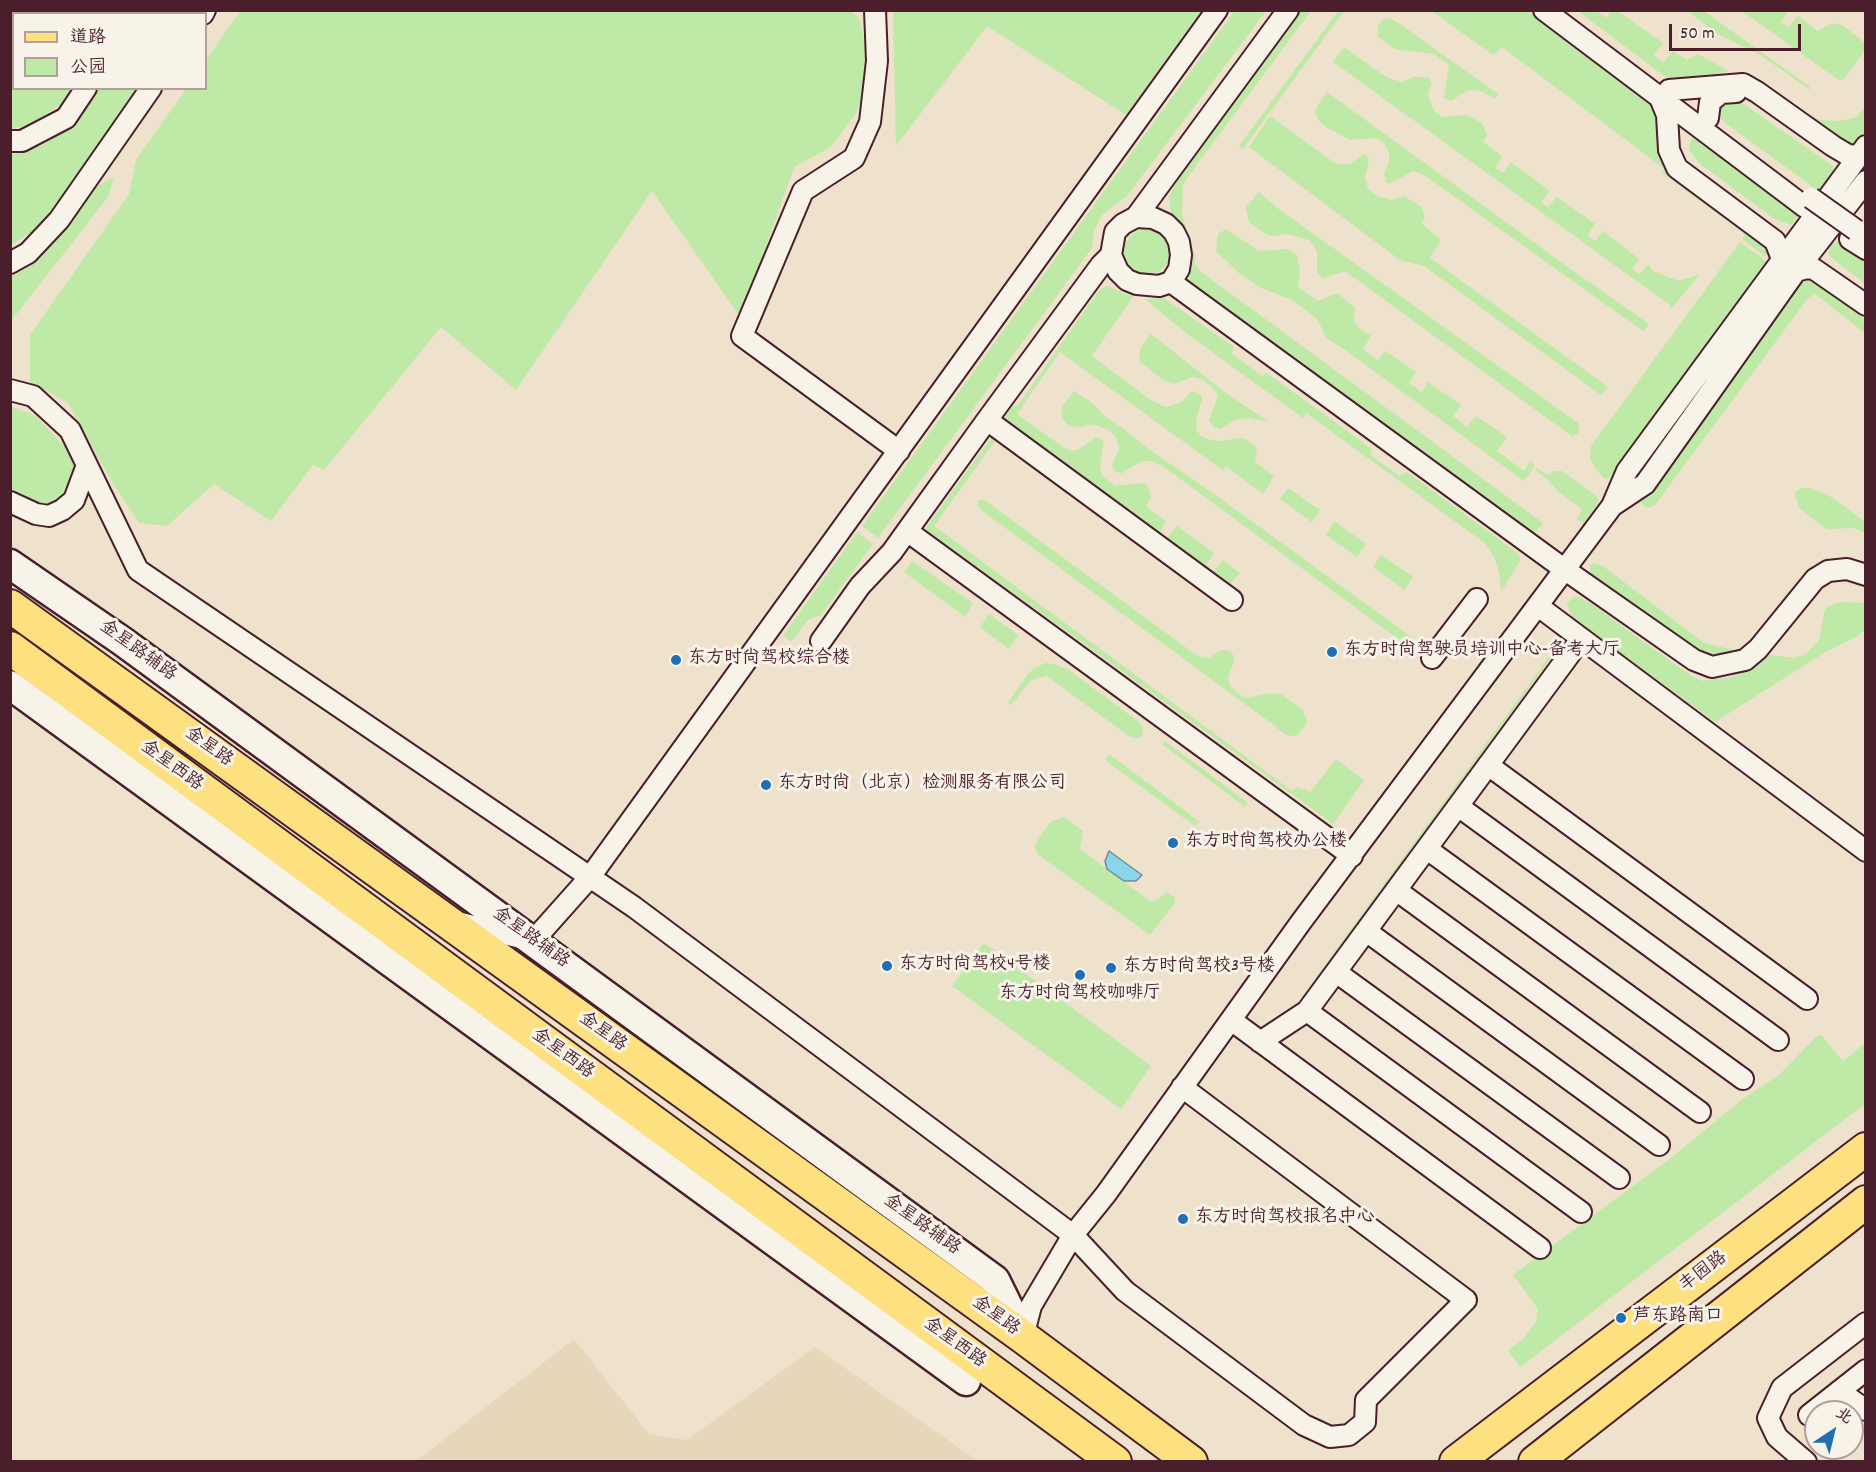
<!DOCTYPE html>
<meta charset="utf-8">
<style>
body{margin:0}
#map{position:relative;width:1876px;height:1472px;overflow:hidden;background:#eee2cd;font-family:Dekko,"LXGW WenKai TC",sans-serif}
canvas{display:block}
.frame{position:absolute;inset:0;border:12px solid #4a1f2b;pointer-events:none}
.legend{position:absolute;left:12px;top:12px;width:195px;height:78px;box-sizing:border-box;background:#f7f3e8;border:2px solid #b29e9c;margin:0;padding:8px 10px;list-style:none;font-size:18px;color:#4a1f2b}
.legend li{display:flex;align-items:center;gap:12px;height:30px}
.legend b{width:30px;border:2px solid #b29e9c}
.north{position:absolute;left:1804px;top:1400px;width:60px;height:60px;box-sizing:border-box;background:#f7f3e8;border:2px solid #b29e9c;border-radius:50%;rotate:35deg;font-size:16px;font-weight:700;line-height:24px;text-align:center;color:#4a1f2b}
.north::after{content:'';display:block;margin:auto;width:21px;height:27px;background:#1f6fb2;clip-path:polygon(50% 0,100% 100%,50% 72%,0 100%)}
.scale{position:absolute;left:1669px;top:24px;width:132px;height:27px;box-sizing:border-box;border:3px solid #4a1f2b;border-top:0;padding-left:8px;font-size:18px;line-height:21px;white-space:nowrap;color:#4a1f2b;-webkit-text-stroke:4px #f7f3e8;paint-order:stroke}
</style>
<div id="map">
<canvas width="1876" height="1472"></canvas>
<div class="frame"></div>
<ul class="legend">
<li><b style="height:8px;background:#fde080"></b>道路</li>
<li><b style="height:16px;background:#bee9a6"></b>公园</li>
</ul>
<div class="north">北</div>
<div class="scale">50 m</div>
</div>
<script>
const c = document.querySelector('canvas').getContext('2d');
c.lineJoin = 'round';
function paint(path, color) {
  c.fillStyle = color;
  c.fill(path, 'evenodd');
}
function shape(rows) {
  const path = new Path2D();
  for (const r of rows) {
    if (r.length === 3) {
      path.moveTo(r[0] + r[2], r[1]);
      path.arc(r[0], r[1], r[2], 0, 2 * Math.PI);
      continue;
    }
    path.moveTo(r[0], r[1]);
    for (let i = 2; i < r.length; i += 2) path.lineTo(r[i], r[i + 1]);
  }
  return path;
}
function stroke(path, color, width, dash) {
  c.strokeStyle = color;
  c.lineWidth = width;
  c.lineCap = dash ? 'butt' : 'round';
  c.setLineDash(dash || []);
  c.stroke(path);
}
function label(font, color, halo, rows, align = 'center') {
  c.font = font + ' Dekko,"LXGW WenKai TC",sans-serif';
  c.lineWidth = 6;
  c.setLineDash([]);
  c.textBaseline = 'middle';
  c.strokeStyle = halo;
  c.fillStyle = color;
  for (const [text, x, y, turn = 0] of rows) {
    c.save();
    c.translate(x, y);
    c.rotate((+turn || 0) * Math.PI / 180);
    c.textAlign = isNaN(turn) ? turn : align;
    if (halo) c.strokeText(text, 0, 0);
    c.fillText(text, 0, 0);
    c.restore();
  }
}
paint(shape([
 [574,1339,649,1434,687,1440,815,1347,978,1461,416,1461]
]), '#e8d6ba');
paint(shape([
 [851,10,860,20,870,71,857,112,831,147,794,167,741,318,652,191,516,390,441,327,324,470,313,465,271,521,214,484,167,526,139,523,111,480,68,403,30,381,30,335,129,194,136,160,186,89,206,88,206,60,240,11],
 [1235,10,1266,11,1127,196,1102,215,1094,231,1092,248,878,538,862,526],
 [96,11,96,13,14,14,14,88,72,89,63,103,28,126,11,128,11,11],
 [893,11,893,10,1201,11,1126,115,987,26,896,146],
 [1300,11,1311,11,1189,175,1183,185,1182,215,1191,241,1195,255,1194,262,1200,271,1543,523,1534,534,1188,282,1186,273,1190,254,1189,243,1186,230,1171,213,1169,197,1176,182],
 [1338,11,1344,11,1243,149,1239,146],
 [1432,11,1528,11,1648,99,1655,109,1660,152,1666,169,1761,240,1771,251,1766,257,1742,239,1745,234,1662,173,1665,169,1502,47,1493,55],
 [1578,11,1596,11,1606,18,1611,11,1618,11,1663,43,1654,55,1663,63,1673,51,1687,60,1698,54,1729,71,1687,80,1674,79,1664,76],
 [1687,11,1704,11,1809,86,1810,90,1762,56,1718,34],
 [1742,11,1789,11,1781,22,1789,27,1798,16,1818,31,1832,23,1842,25,1865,43,1865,50,1845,78,1840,81],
 [1390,18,1397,22,1498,94,1495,99,1481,91,1472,90,1466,91,1451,101,1444,98,1449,65,1434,54,1400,50,1392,47,1378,37,1378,25,1383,20],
 [1344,47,1383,75,1394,80,1403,82,1413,77,1428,77,1432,83,1428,93,1430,102,1435,112,1443,117,1466,115,1482,123,1487,135,1483,142,1502,156,1495,168,1503,173,1511,162,1550,191,1541,203,1548,207,1557,197,1595,224,1587,236,1595,241,1603,231,1639,259,1632,269,1639,274,1648,265,1653,271,1679,281,1700,274,1671,309,1670,305,1333,62],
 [99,89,139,89,47,222,11,245,11,155,43,145,75,124],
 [1327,92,1565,265,1649,324,1643,331,1424,175,1413,171,1389,184,1386,182,1384,173,1389,162,1389,153,1385,144,1376,138,1350,140,1326,127,1318,120,1316,112,1317,106],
 [1733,99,1741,102,1833,166,1833,173,1822,189,1817,190,1724,122,1717,114,1718,108,1721,103],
 [1865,107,1865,131,1853,145,1845,143,1801,113,1821,120,1840,121,1856,117],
 [1270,116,1336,164,1350,164,1363,154,1367,156,1369,160,1365,177,1368,189,1377,196,1392,200,1404,196,1422,207,1425,218,1421,223,1441,240,1430,258,1608,387,1601,395,1424,266,1400,260,1249,147],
 [1694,136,1701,137,1800,212,1792,225,1776,220,1699,163,1689,150,1690,142],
 [114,177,108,197,11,321,11,277,29,267,64,233,95,187],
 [1259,192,1276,207,1578,423,1579,432,1573,437,1345,271,1324,278,1317,274,1317,251,1310,240,1286,234,1274,236,1267,235,1249,222,1246,207],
 [1226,229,1259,251,1288,249,1297,255,1300,271,1298,287,1318,301,1338,293,1355,308,1354,320,1359,328,1371,336,1363,349,1378,360,1385,351,1416,372,1409,383,1422,392,1428,382,1461,405,1453,416,1467,427,1476,416,1507,437,1497,451,1524,471,1530,461,1535,465,1524,481,1344,349,1326,338,1318,320,1292,300,1261,288,1240,274,1216,251,1218,234],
 [1147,252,23],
 [1838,241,1865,260,1865,284,1828,255,1831,244],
 [1740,242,1762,258,1769,265,1613,478,1605,479,1595,468,1590,458,1591,446],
 [1813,277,1865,316,1865,333,1815,294,1808,298,1655,505,1649,508,1644,507,1641,502,1644,493,1802,281],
 [1108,286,1125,294,1134,295,1092,356,1151,400,1165,407,1180,403,1191,392,1194,391,1201,395,1202,398,1196,420,1197,431,1202,437,1211,440,1220,441,1239,438,1246,439,1252,444,1257,449,1255,462,1274,476,1263,494,1225,466,1224,471,1060,352,1017,414,1066,449,1073,451,1079,449,1096,437,1104,441,1100,465,1102,476,1115,486,1144,483,1148,487,1151,498,1146,506,1166,522,1159,533,1167,538,1177,526,1214,553,1206,565,1214,571,1223,560,1240,573,1229,585,1224,584,1006,422,1004,415,1010,407,1018,405,1100,289],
 [1164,298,1234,347,1231,353,1262,376,1267,373,1372,449,1370,455,1400,476,1407,472,1519,554,1520,561,1501,592,1500,576,1495,559,1486,544,1306,413,1303,418,1186,333,1145,299],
 [1151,334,1226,393,1269,422,1249,418,1235,420,1220,429,1214,427,1209,421,1218,396,1212,387,1203,380,1193,377,1173,384,1163,380,1140,362,1139,354,1141,347],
 [1074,391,1091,402,1106,417,1125,430,1147,448,1217,496,1399,628,1411,637,1413,641,1411,646,1405,644,1164,467,1152,461,1142,461,1122,473,1116,472,1112,465,1119,449,1116,437,1109,430,1092,424,1081,427,1069,426,1063,420,1061,415,1063,405],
 [10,406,36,416,83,467,66,498,48,506,35,506,11,491],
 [993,435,997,438,934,526,1292,791,1297,787,1302,790,1304,788,1310,792,1336,759,1364,780,1333,824,925,529],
 [1537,468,1548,475,1553,471,1562,471,1599,498,1597,504,1584,524,1577,519,1582,509,1560,493,1546,478,1535,470],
 [1288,488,1320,510,1312,522,1280,499],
 [1800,488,1811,488,1833,498,1865,522,1865,533,1853,528,1828,529,1822,526,1799,508,1795,493],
 [983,499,1192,652,1201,657,1209,658,1221,650,1230,651,1234,656,1234,662,1228,677,1230,685,1237,692,1245,698,1272,693,1283,695,1302,709,1307,721,1305,726,1297,735,1292,736,1286,735,1271,723,981,510,978,506,978,501],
 [1334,521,1366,544,1357,557,1326,535],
 [857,532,873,544,821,615,809,619,792,641,783,636],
 [1381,555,1413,577,1404,590,1373,567],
 [912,561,973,603,965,617,904,572],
 [1594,563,1603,566,1704,643,1734,650,1746,647,1733,654,1710,657,1696,653,1594,578,1590,572,1590,566],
 [1576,596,1590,603,1690,675,1702,681,1732,677,1746,670,1764,654,1795,658,1807,653,1819,640,1825,609,1833,604,1843,602,1865,603,1865,629,1858,636,1827,651,1715,722,1572,617,1567,603],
 [989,614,1018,635,1009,649,980,627],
 [1554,650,1556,651,1301,1001,1301,998],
 [1046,663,1054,664,1069,670,1139,722,1143,726,1142,737,1136,738,1130,737,1047,676,1031,680,1011,705,1008,702,1028,674,1034,668],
 [1165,741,1248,803,1245,807,1162,744],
 [1109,754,1200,822,1195,826,1106,761,1106,758],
 [1064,817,1083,831,1080,849,1150,901,1155,901,1167,892,1175,898,1175,903,1150,935,1037,854,1035,845,1045,829,1052,821],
 [984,943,1151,1066,1121,1109,952,986],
 [1821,1035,1843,1061,1865,1043,1865,1104,1520,1367,1508,1351,1523,1339,1536,1322,1538,1309,1513,1275,1672,1157,1744,1098,1780,1074,1817,1036]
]), '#bee9a6');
const water = shape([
 [1109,851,1142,875,1136,881,1124,881,1107,869,1105,861,1109,851]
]);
paint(water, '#89d5ea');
stroke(water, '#708c9e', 1.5);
const street = shape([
 [875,10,877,61,870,122,854,158,803,191,742,336,899,451],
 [1544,10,1805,207],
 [110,14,110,10],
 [203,14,205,10],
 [1669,90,1743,84,1757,92,1833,146,1848,155,1858,156],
 [1660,98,1667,115,1669,150,1677,168,1775,241,1782,259],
 [1708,118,1710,102,1721,93,1736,92],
 [10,141,22,141,66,118,86,88],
 [1136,217,1288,10],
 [1136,217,1153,218,1166,224,1174,232,1179,242,1181,255,1179,269,1171,282,1159,286,1137,284,1127,280,1118,271,1111,255,1115,232,1123,224,1136,217],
 [1850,239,1866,249],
 [1111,255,1101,265,987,420,907,531,1352,856],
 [10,263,28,253,59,220,151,88],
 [1796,271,1807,268,1814,269,1866,305],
 [1171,282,1564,569,1694,660,1712,667,1745,660,1758,649,1815,579,1828,571,1847,569,1866,575],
 [10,390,33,396,70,430,138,570,634,907,1073,1235,1125,1291,1304,1425,1330,1437,1349,1435,1365,1422,1366,1400,1466,1300,1182,1087],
 [987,420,1232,600],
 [10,502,36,514,49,516,62,510,74,500,87,465],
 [1612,506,1645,484,1796,271,1866,181],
 [1538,606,1866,851],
 [821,641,860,586,892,552,907,531],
 [1432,658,1477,599],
 [1488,765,1807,999],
 [1458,806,1778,1040],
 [1427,849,1743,1079],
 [1396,890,1700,1112],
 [461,923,533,941,590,877,1217,10],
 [1366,931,1659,1145],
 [1336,972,1619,1178],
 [1307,1011,1581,1212],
 [1231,1020,1540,1248],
 [1260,1042,1307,1011,1581,639],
 [1023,1337,1031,1306,1073,1235,1106,1194,1301,922,1612,506,1627,471,1866,146],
 [1839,1391,1866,1410],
 [1809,1415,1866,1370],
 [1806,1462,1777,1437,1768,1418,1782,1388,1866,1323]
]);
const secondary = shape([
 [10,564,122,641,995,1280,1023,1337],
 [10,685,966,1381]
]);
const primary = shape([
 [10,606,1023,1337,1191,1462],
 [10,648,1115,1462],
 [1456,1462,1866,1149],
 [1535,1462,1866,1202]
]);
stroke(street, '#4a1f2b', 24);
stroke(secondary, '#4a1f2b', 33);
stroke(primary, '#4a1f2b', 36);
stroke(street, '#f7f3e8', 20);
stroke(secondary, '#f7f3e8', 28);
stroke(primary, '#fde080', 32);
const streetBridge = shape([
 [1811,198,1856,230]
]);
stroke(streetBridge, '#4a1f2b', 24, []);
stroke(streetBridge, '#f7f3e8', 20);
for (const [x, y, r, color] of [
 [1332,652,6,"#1f6fb2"],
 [676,660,6,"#1f6fb2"],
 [766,785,6,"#1f6fb2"],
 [1173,843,6,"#1f6fb2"],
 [887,966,6,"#1f6fb2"],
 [1111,968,6,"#1f6fb2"],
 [1080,975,6,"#1f6fb2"],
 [1183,1219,6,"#1f6fb2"],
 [1621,1318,6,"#1f6fb2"]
]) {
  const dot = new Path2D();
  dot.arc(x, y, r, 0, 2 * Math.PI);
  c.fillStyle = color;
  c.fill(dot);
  stroke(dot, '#f7f3e8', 2);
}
label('18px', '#4a1f2b', '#f7f3e8', [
 ["金星路辅路",137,652,36],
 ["金星路",208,748,36],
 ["金星西路",171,767,36],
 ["金星路辅路",530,939,36],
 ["金星路",602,1033,36],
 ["金星西路",562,1055,36],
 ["金星路辅路",921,1226,36],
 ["丰园路",1704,1273,-37],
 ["金星路",995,1317,36],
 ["金星西路",954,1344,36]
]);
label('18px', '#4a1f2b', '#f7f3e8', [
 ["东方时尚驾驶员培训中心-备考大厅",1344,652],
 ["东方时尚驾校综合楼",688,660],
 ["东方时尚（北京）检测服务有限公司",778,785],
 ["东方时尚驾校办公楼",1185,843],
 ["东方时尚驾校4号楼",899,966],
 ["东方时尚驾校3号楼",1123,968],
 ["东方时尚驾校咖啡厅",1080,995,"center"],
 ["东方时尚驾校报名中心",1195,1219],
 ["芦东路南口",1633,1318]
], 'left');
</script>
